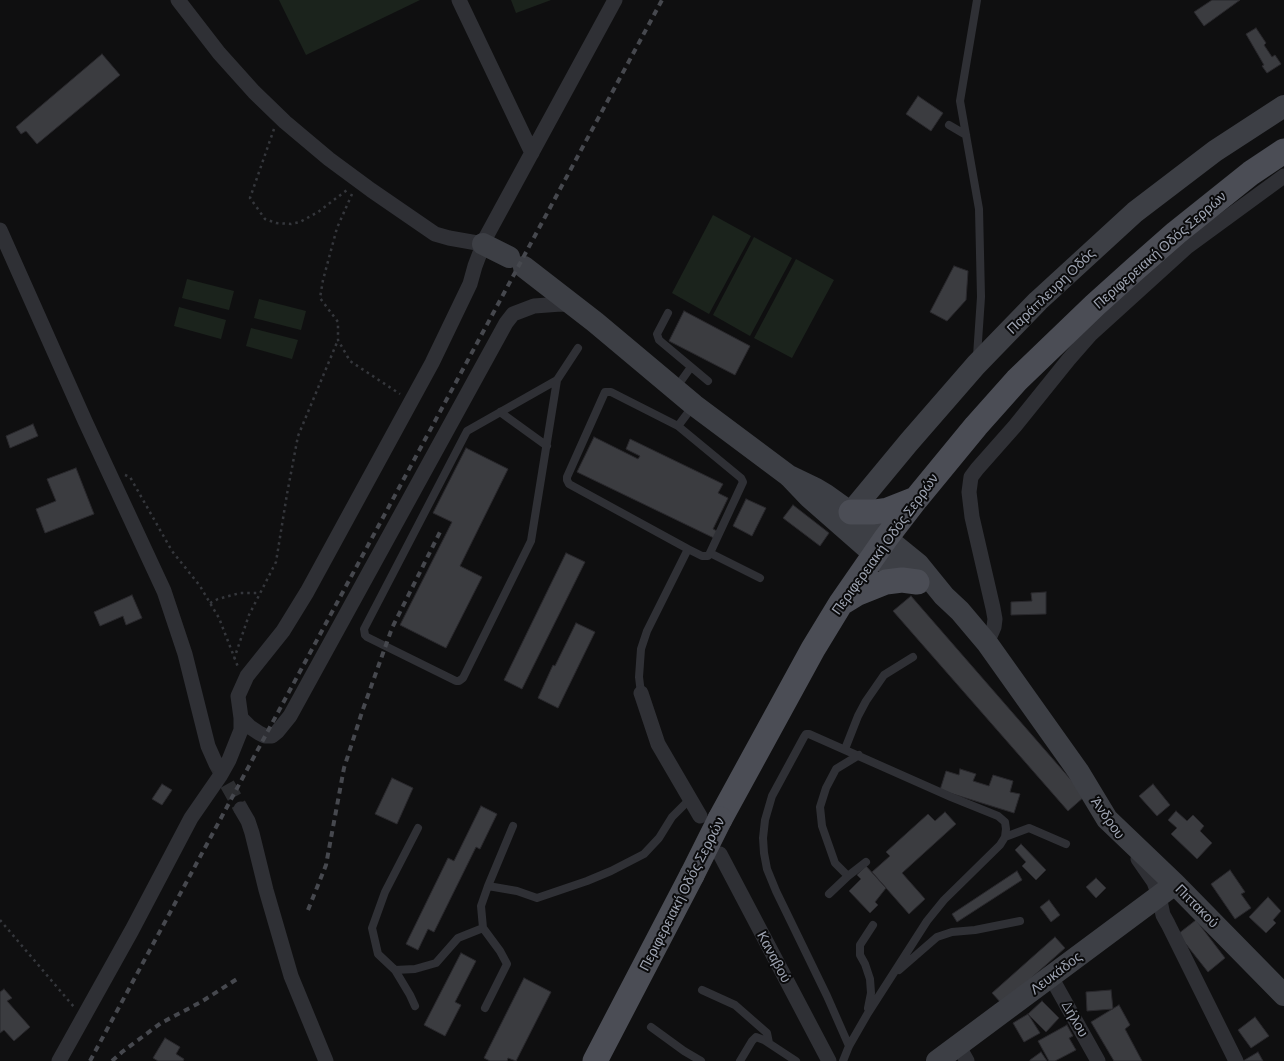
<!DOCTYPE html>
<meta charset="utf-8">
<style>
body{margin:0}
canvas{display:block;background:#0f0f10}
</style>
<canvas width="1284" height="1061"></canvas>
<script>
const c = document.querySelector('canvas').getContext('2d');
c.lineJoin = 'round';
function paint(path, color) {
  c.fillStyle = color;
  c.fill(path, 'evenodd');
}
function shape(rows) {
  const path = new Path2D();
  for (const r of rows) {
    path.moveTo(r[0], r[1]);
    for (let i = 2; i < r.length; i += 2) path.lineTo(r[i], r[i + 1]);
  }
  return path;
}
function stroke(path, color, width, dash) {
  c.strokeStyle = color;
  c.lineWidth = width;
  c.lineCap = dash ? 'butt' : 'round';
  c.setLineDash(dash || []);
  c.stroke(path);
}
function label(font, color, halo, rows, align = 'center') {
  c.font = font + ' Barlow,sans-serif';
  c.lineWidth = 4;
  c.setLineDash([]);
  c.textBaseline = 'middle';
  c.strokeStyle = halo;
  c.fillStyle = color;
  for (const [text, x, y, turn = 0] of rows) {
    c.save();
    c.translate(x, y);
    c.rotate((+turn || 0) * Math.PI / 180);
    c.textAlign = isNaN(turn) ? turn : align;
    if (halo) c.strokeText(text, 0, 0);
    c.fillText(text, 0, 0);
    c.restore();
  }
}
paint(shape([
 [279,0,420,0,306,55],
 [511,0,551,0,516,13],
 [713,215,751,236,709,314,672,293],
 [754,237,792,258,750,336,713,315],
 [796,259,834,280,792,358,754,338],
 [187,279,234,291,229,310,182,298],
 [259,299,306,311,301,330,254,318],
 [179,307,226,320,221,339,174,326],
 [251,328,298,340,292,359,246,346]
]), '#1b231c');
const building = shape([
 [1212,0,1240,0,1204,26,1194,12,1212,0],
 [1256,28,1266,43,1264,45,1272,57,1275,55,1281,64,1267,73,1262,66,1264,65,1246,34,1256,28],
 [102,54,120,75,37,144,26,131,21,134,16,127,102,54],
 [918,96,943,113,931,131,906,114,918,96],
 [954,266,968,271,966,300,947,321,930,312,954,266],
 [684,311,750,346,735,375,669,341,684,311],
 [33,424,38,436,10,448,6,436,33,424],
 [594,437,638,459,640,456,626,449,630,439,723,484,718,493,728,498,713,529,719,532,716,539,577,472,594,437],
 [466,448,508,469,460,566,482,577,446,648,400,625,452,522,433,513,466,448],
 [76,468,94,514,45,533,36,509,56,501,47,479,76,468],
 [746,499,766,508,752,536,733,526,746,499],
 [793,505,829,533,820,546,783,518,793,505],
 [566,553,585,562,522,689,504,680,566,553],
 [1046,592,1046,614,1011,615,1011,602,1032,601,1031,593,1046,592],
 [132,595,142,618,126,625,123,616,100,626,94,612,132,595],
 [911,596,1085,796,1068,811,893,611,911,596],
 [576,623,595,632,558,708,538,698,553,665,555,666,576,623],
 [960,769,976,774,973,781,989,786,993,775,1013,781,1010,792,1020,794,1014,813,940,790,946,771,959,775,960,769],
 [392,778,413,788,397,824,375,814,392,778],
 [162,784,172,790,162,805,152,799,162,784],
 [1153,784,1170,805,1157,816,1139,796,1153,784],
 [481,806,497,814,480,849,476,847,434,932,428,929,418,950,406,944,448,858,454,861,481,806],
 [1176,811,1187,821,1193,815,1204,826,1200,831,1212,843,1197,859,1171,834,1177,828,1168,820,1176,811],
 [945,812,956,824,902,873,925,899,909,914,872,872,890,856,886,852,928,814,935,821,945,812],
 [1021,844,1046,870,1036,880,1022,866,1026,862,1015,850,1021,844],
 [866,866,886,888,875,902,878,905,870,913,849,891,861,879,857,875,866,866],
 [1230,870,1245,892,1241,894,1251,908,1235,919,1211,884,1230,870],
 [1017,871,1022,880,957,922,952,914,1017,871],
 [1096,878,1106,888,1096,898,1086,887,1096,878],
 [1268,897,1281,911,1273,920,1276,923,1266,933,1249,917,1268,897],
 [1049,900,1060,915,1051,922,1040,907,1049,900],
 [1196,920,1225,958,1208,972,1178,934,1196,920],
 [1055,937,1065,948,1002,1004,992,993,1055,937],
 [461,953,476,961,455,1002,461,1005,445,1036,424,1025,461,953],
 [524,978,551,992,516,1061,508,1058,507,1061,490,1061,484,1058,524,978],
 [4,989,12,998,7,1001,30,1027,14,1041,4,1030,0,1033,0,992,4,989],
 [1111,990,1113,1009,1087,1011,1086,992,1111,990],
 [1042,1001,1059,1018,1046,1032,1028,1014,1042,1001],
 [1119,1005,1130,1025,1125,1029,1142,1061,1114,1061,1091,1022,1119,1005],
 [1028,1014,1040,1033,1024,1042,1013,1023,1028,1014],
 [1255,1017,1269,1036,1251,1048,1238,1030,1255,1017],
 [1067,1025,1073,1036,1069,1038,1076,1050,1055,1061,1049,1061,1038,1041,1067,1025],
 [165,1038,180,1047,176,1054,184,1059,183,1061,158,1061,153,1058,165,1038],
 [1041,1052,1047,1061,1030,1061,1030,1060,1041,1052],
 [1258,1052,1263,1061,1243,1061,1258,1052]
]);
paint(building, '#3b3c40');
stroke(building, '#29282c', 1);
stroke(shape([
 [216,764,241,809]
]), '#2c2d30', 15, [15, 8]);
stroke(shape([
 [274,129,250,198,265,219,276,223,291,224,300,222,318,212,347,190],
 [352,194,337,228,323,280,320,298,338,322,338,340,350,361,400,394],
 [125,475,130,477,172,551,200,586,210,603,219,618,238,667],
 [210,603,218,599,240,593,260,593],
 [234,659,249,615,276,562,287,494,298,436,338,340],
 [0,920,74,1007]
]), '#35373c', 2.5, [2.5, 4]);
stroke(shape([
 [949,125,966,135],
 [668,313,657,334,659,340,708,381],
 [977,356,981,297,979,209,960,101,977,0],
 [557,380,467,431,364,629,365,635,367,637,456,681,459,681,463,678,531,541,557,380,578,348],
 [676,388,691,367],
 [500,412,547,446],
 [678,426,741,478,743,482,710,553,708,556,702,556,688,549],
 [710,553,760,578],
 [641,693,639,677,641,649,647,631,688,549,569,484,567,480,567,477,605,392,611,392,678,426,693,406],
 [845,749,858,716,866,701,884,675,913,657],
 [418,828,385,892,372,928,378,954,395,970,415,969,436,963,458,938,483,928],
 [1005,837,1029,828,1066,844],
 [848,876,866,862],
 [488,886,513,826],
 [829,894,848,876,835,863,822,826,820,807,826,788,836,769,859,755],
 [395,970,410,995,415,1006],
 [899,970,937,937,952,932,975,930,1020,921],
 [702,990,735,1005,767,1033,769,1043],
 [485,1008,507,964,500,951,483,928,481,906,488,886,517,891,537,898,587,881,611,871,644,854,659,838,672,817,690,799],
 [868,1008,871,993,870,979,865,964,860,955,860,945,873,925],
 [651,1027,684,1051,701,1061],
 [740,1061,752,1041,756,1037,764,1040,796,1061],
 [843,1061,849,1046,868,1013,927,921,944,900,1000,845,1005,837,1006,829,1005,822,998,816,951,797,809,734,806,734,804,737,772,796,765,820,763,838,764,853,767,869,776,891,827,996,849,1046]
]), '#2f3035', 8);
stroke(shape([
 [178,0,219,53,254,92,285,122,329,159,371,190,435,234,449,238,483,244],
 [459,0,532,153],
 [0,230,85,421,164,591,185,654,208,746,216,764],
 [987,643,994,627,995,619,993,608,972,517,969,492,971,477,977,469,1015,426,1069,359,1090,335,1187,247,1284,176],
 [641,693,658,744,700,816],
 [241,718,250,727,259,733,265,736,272,736,277,732,290,716,506,323,513,314,534,306,561,304,573,305],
 [241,809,248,821,252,833,266,890,291,976,326,1061],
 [720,854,829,1061],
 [1138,859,1154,882,1159,896,1163,915,1168,924,1236,1061],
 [1051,977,1098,1061],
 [958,1045,967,1061],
 [59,1061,132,930,191,818,220,776,229,760,241,730,241,718,238,696,247,676,283,631,307,592,432,363,470,284,475,266,486,237,615,0]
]), '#2f3035', 15);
stroke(shape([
 [483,244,509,257],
 [524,267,595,322,694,405,789,476,809,497,874,554,899,572,919,583],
 [789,476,816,489,826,495,886,538,918,564,944,596,960,611,987,643,1078,771,1107,819,1175,884,1284,995],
 [851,512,909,442,976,365,1038,301,1135,212,1215,151,1284,106],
 [937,1061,1175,884]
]), '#3d3f45', 22);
stroke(shape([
 [851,512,874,512,888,510,916,499],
 [843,602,856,594,886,582,902,580,917,582],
 [720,819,813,649,841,603,886,538,916,499,976,426,1017,380,1095,305,1135,269,1176,233,1251,173,1284,151],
 [595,1061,692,875]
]), '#4b4d55', 25);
stroke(shape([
 [308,910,326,865,344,768,362,712,392,628,442,528],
 [90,1061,662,0],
 [112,1061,122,1052,161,1023,201,1002,240,977]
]), '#46484e', 4, [6, 5]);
stroke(shape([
 [692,875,720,819]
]), '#4b4d55', 25);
label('14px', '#9ea4b2', '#0a0a0b', [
 ["Περιφερειακή Οδός Σερρών",1160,250,-41],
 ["Παράπλευρη Οδός",1051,291,-44],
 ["Περιφερειακή Οδός Σερρών",885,544,-54],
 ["Άνδρου",1108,818,55],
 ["Περιφερειακή Οδός Σερρών",682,894,-63],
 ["Πιττακού",1197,906,45],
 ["Καναβού",774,957,62],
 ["Λευκάδος",1056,973,-37],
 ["Δήλου",1075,1019,60]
]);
</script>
